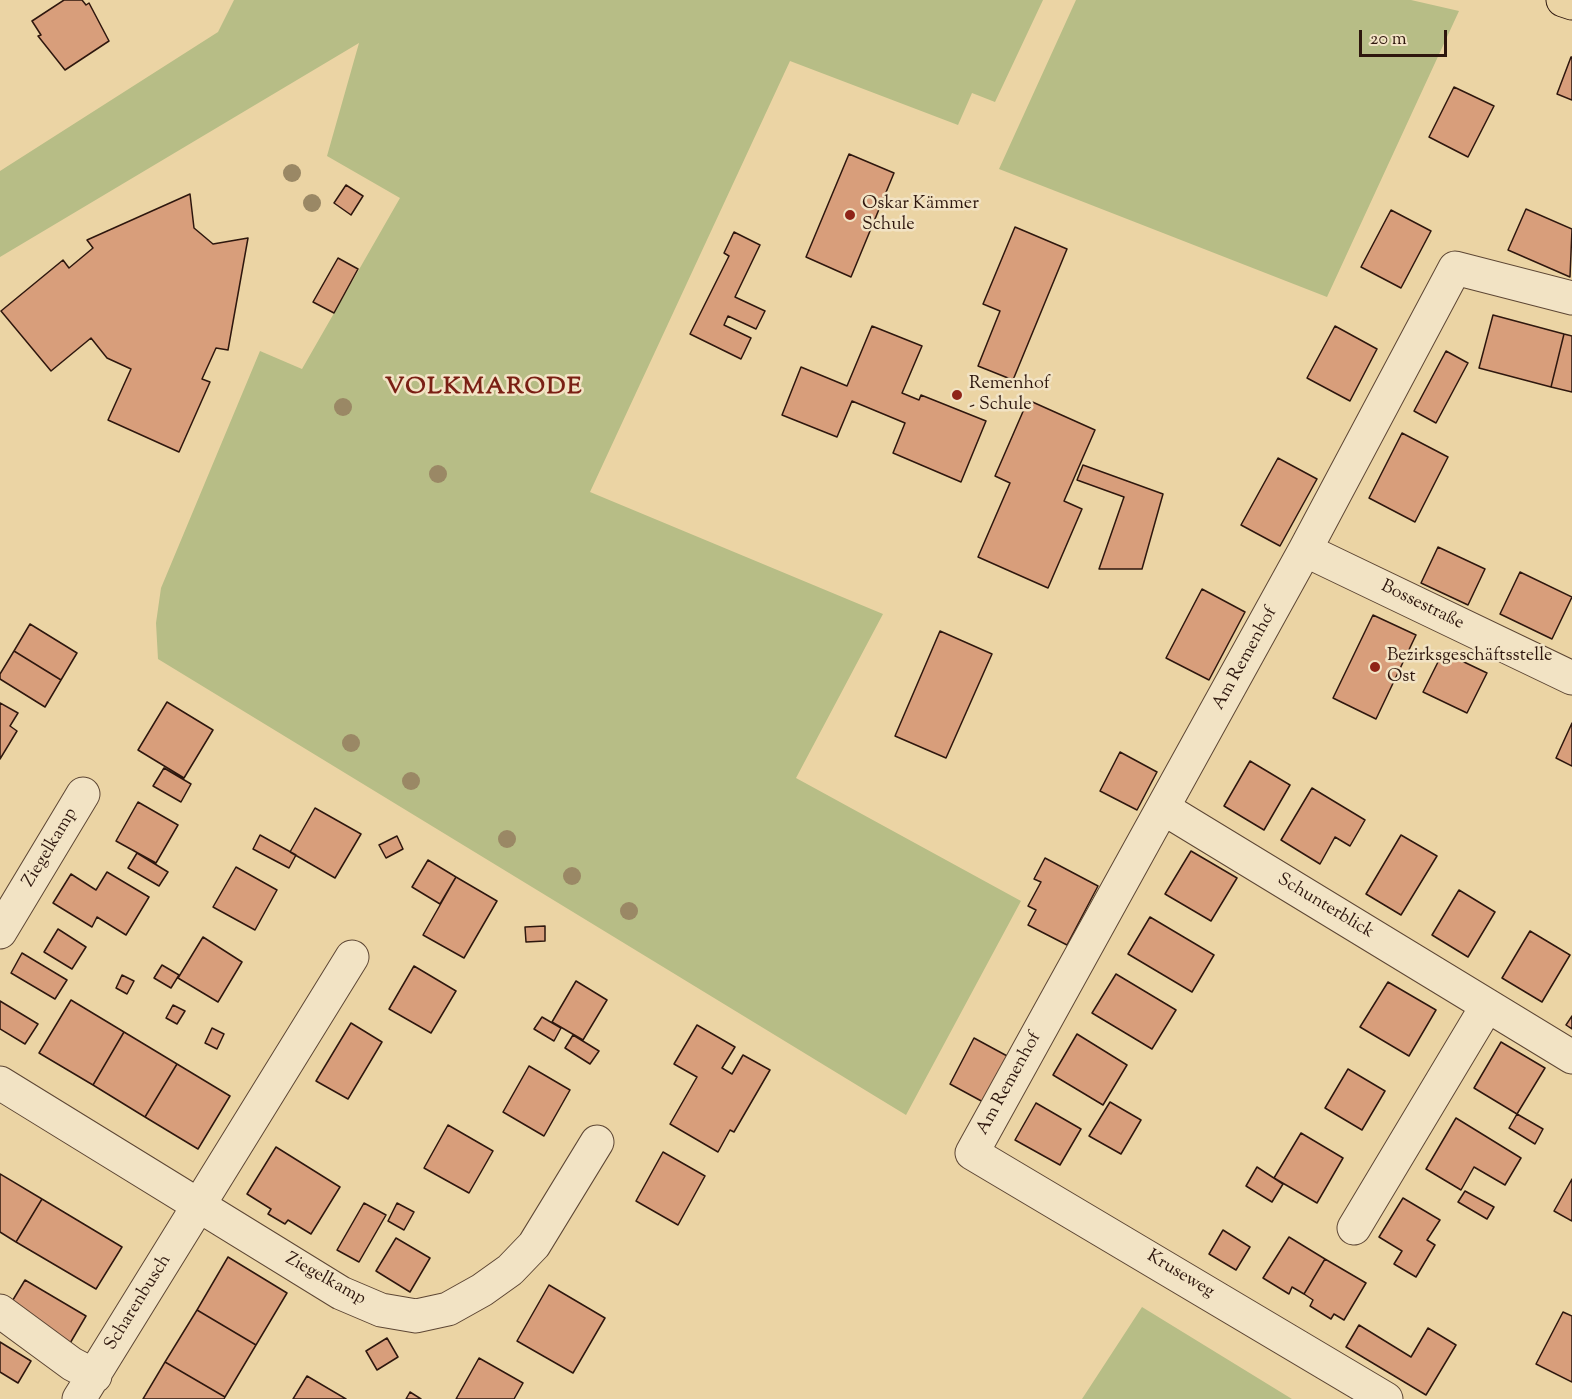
<!DOCTYPE html>
<meta charset="utf-8">
<style>
body{margin:0}
#map{position:relative;width:1572px;height:1399px;overflow:hidden;background:#ebd4a4;font-family:"Sorts Mill Goudy",serif}
canvas{display:block}
.scale{position:absolute;left:1359px;top:30px;width:88px;height:27px;box-sizing:border-box;border:3px solid #2e170e;border-top:0;padding-left:8px;font-size:18px;line-height:21px;white-space:nowrap;color:#2e170e;-webkit-text-stroke:4px #f2e3c4;paint-order:stroke}
</style>
<div id="map">
<canvas width="1572" height="1399"></canvas>
<div class="scale">20 m</div>
</div>
<script>
const c = document.querySelector('canvas').getContext('2d');
c.lineJoin = 'round';
function paint(path, color) {
  c.fillStyle = color;
  c.fill(path, 'evenodd');
}
function shape(rows) {
  const path = new Path2D();
  for (const r of rows) {
    path.moveTo(r[0], r[1]);
    for (let i = 2; i < r.length; i += 2) path.lineTo(r[i], r[i + 1]);
  }
  return path;
}
function stroke(path, color, width, dash) {
  c.strokeStyle = color;
  c.lineWidth = width;
  c.lineCap = dash ? 'butt' : 'round';
  c.setLineDash(dash || []);
  c.stroke(path);
}
function label(font, color, halo, rows, align = 'center') {
  c.font = font + ' "Sorts Mill Goudy",serif';
  c.lineWidth = 5;
  c.setLineDash([]);
  c.textBaseline = 'middle';
  c.strokeStyle = halo;
  c.fillStyle = color;
  for (const [text, x, y, turn = 0] of rows) {
    c.save();
    c.translate(x, y);
    c.rotate((+turn || 0) * Math.PI / 180);
    c.textAlign = isNaN(turn) ? turn : align;
    if (halo) c.strokeText(text, 0, 0);
    c.fillText(text, 0, 0);
    c.restore();
  }
}
paint(shape([
 [234,0,1043,0,995,102,972,93,958,125,790,61,590,492,883,614,796,778,1021,901,906,1115,158,659,156,623,161,588,260,351,302,369,400,198,327,156,359,43,0,257,0,171,218,32],
 [1076,0,1411,0,1459,11,1327,297,999,169],
 [1142,1307,1292,1399,1082,1399]
]), '#b7bd86');
const building = shape([
 [64,0,82,0,86,5,89,3,109,41,65,70,38,36,41,35,32,21,64,0],
 [1571,57,1572,57,1572,100,1557,94,1571,57],
 [1454,87,1494,106,1468,157,1429,137,1454,87],
 [849,154,894,173,851,277,806,257,849,154],
 [346,185,363,196,351,215,334,203,346,185],
 [190,194,194,228,213,244,248,238,228,350,216,348,202,379,210,382,179,452,108,420,131,369,107,358,91,338,51,371,1,311,63,260,69,268,93,248,87,240,190,194],
 [1526,209,1572,229,1570,277,1508,250,1526,209],
 [1391,210,1431,231,1401,288,1361,267,1391,210],
 [1015,227,1067,249,1013,380,978,366,1000,311,983,304,1015,227],
 [734,232,760,245,735,297,765,311,756,329,728,316,724,325,751,338,741,359,690,334,729,256,724,253,734,232],
 [338,258,358,269,334,313,313,302,338,258],
 [1493,315,1564,334,1551,387,1479,368,1493,315],
 [872,326,922,346,902,393,919,400,921,395,986,421,961,482,893,453,905,423,852,401,837,437,782,415,801,367,847,386,872,326],
 [1335,326,1377,349,1350,401,1307,378,1335,326],
 [1564,334,1572,336,1572,392,1551,387,1564,334],
 [1446,351,1468,363,1436,423,1414,411,1446,351],
 [1028,400,1095,430,1064,501,1082,509,1048,588,978,557,1010,483,995,476,1028,400],
 [1402,433,1448,457,1415,522,1369,498,1402,433],
 [1278,458,1317,479,1280,546,1241,525,1278,458],
 [1083,465,1163,494,1142,569,1099,569,1124,497,1077,480,1083,465],
 [1438,547,1485,569,1468,605,1421,583,1438,547],
 [1520,572,1572,597,1552,639,1500,614,1520,572],
 [1202,589,1245,612,1209,680,1166,658,1202,589],
 [1373,615,1416,635,1376,719,1333,698,1373,615],
 [30,624,77,653,61,680,14,651,30,624],
 [940,631,992,654,946,758,895,736,940,631],
 [14,651,61,680,45,707,0,679,0,674,14,651],
 [1443,652,1487,673,1467,713,1423,692,1443,652],
 [167,702,213,730,184,778,138,750,167,702],
 [0,703,18,713,10,726,17,731,0,759,0,703],
 [1572,723,1572,766,1556,758,1572,723],
 [1120,752,1157,772,1137,810,1100,791,1120,752],
 [1250,761,1290,785,1264,830,1224,806,1250,761],
 [164,768,191,784,181,802,153,786,164,768],
 [1312,788,1365,820,1350,846,1335,837,1320,864,1281,840,1312,788],
 [138,802,178,825,156,863,116,841,138,802],
 [315,808,361,834,335,878,290,852,315,808],
 [260,835,296,855,289,868,253,849,260,835],
 [1401,835,1437,856,1401,915,1366,894,1401,835],
 [397,836,403,849,386,858,379,845,397,836],
 [1191,851,1237,878,1211,921,1165,894,1191,851],
 [137,853,168,872,159,886,128,868,137,853],
 [1045,858,1098,886,1067,945,1028,925,1036,910,1028,906,1041,882,1034,879,1045,858],
 [428,860,456,877,440,904,412,887,428,860],
 [236,867,277,890,255,930,213,907,236,867],
 [107,872,149,897,126,935,97,917,92,927,53,903,71,874,96,890,107,872],
 [456,877,497,901,464,958,423,935,456,877],
 [1459,890,1495,912,1468,957,1432,935,1459,890],
 [1150,917,1214,955,1192,992,1128,954,1150,917],
 [545,926,545,941,526,942,525,927,545,926],
 [58,929,86,947,72,969,44,952,58,929],
 [1530,931,1570,955,1542,1002,1502,978,1530,931],
 [203,937,242,962,218,1002,178,978,203,937],
 [22,953,67,980,55,999,11,973,22,953],
 [162,965,179,975,171,988,154,978,162,965],
 [414,966,456,991,431,1033,389,1009,414,966],
 [1116,974,1176,1010,1152,1049,1092,1013,1116,974],
 [122,975,134,981,127,994,116,988,122,975],
 [576,981,607,1000,583,1040,552,1022,576,981],
 [1388,982,1436,1010,1409,1056,1360,1027,1388,982],
 [71,1000,124,1032,93,1085,39,1053,71,1000],
 [0,1001,38,1024,25,1044,0,1029,0,1001],
 [173,1005,185,1011,177,1024,166,1018,173,1005],
 [1572,1016,1572,1029,1566,1025,1572,1016],
 [542,1017,561,1028,554,1041,534,1029,542,1017],
 [351,1023,382,1042,348,1099,316,1081,351,1023],
 [697,1025,735,1047,722,1068,732,1074,743,1055,770,1070,734,1132,730,1130,718,1152,670,1124,697,1077,674,1064,697,1025],
 [212,1028,224,1034,217,1049,205,1043,212,1028],
 [124,1032,177,1064,145,1117,93,1085,124,1032],
 [1077,1034,1127,1065,1103,1105,1053,1075,1077,1034],
 [573,1035,599,1051,590,1064,565,1048,573,1035],
 [974,1038,1009,1057,985,1103,950,1084,974,1038],
 [1501,1042,1545,1068,1517,1114,1474,1088,1501,1042],
 [177,1064,230,1096,198,1149,145,1117,177,1064],
 [529,1066,570,1090,544,1136,503,1112,529,1066],
 [1348,1069,1385,1091,1362,1130,1325,1108,1348,1069],
 [1110,1102,1141,1120,1121,1154,1089,1136,1110,1102],
 [1036,1103,1081,1129,1060,1165,1015,1140,1036,1103],
 [1517,1114,1543,1129,1535,1144,1509,1128,1517,1114],
 [1456,1118,1521,1158,1505,1185,1474,1167,1461,1190,1426,1169,1456,1118],
 [448,1125,493,1151,469,1193,424,1168,448,1125],
 [1301,1133,1343,1158,1317,1203,1274,1178,1301,1133],
 [276,1147,340,1187,311,1234,288,1220,285,1224,268,1214,271,1209,247,1194,276,1147],
 [663,1152,705,1176,678,1225,636,1201,663,1152],
 [1257,1167,1283,1184,1272,1202,1246,1186,1257,1167],
 [0,1174,42,1199,16,1242,0,1232,0,1174],
 [1572,1179,1572,1221,1554,1211,1572,1179],
 [1465,1191,1494,1207,1487,1219,1458,1202,1465,1191],
 [1403,1198,1440,1220,1427,1240,1435,1245,1416,1277,1394,1264,1402,1251,1379,1237,1403,1198],
 [42,1199,122,1247,96,1289,16,1242,42,1199],
 [364,1203,386,1215,359,1262,337,1250,364,1203],
 [397,1203,414,1212,404,1230,388,1221,397,1203],
 [1223,1230,1250,1247,1236,1270,1209,1254,1223,1230],
 [1289,1237,1325,1259,1304,1294,1292,1287,1289,1294,1263,1278,1289,1237],
 [396,1238,430,1258,410,1292,376,1271,396,1238],
 [228,1257,287,1293,256,1345,197,1310,228,1257],
 [1325,1259,1366,1283,1344,1320,1334,1314,1331,1319,1310,1306,1313,1300,1304,1294,1325,1259],
 [25,1280,86,1316,69,1345,8,1308,25,1280],
 [549,1285,605,1318,573,1373,517,1341,549,1285],
 [197,1310,256,1345,225,1397,165,1362,197,1310],
 [1563,1312,1572,1316,1572,1382,1536,1364,1563,1312],
 [1359,1325,1411,1357,1428,1328,1456,1345,1426,1395,1346,1347,1359,1325],
 [387,1338,398,1357,377,1370,366,1351,387,1338],
 [0,1342,31,1361,18,1383,0,1372,0,1342],
 [479,1358,523,1383,514,1399,456,1399,479,1358],
 [165,1362,225,1397,224,1399,143,1399,165,1362],
 [307,1376,346,1399,293,1399,307,1376],
 [410,1392,421,1399,406,1399,410,1392]
]);
paint(building, '#d89e7b');
stroke(building, '#2e170e', 1.5);
const minor = shape([
 [1305,550,1572,678],
 [1163,808,1572,1057],
 [0,932,83,794],
 [0,1083,341,1293,381,1310,416,1316,448,1309,482,1290,510,1270,534,1245,597,1142],
 [1354,1228,1487,1006],
 [0,1311,72,1364,95,1376],
 [79,1399,352,957],
 [1386,1399,972,1153,1305,550,1455,268,1572,298]
]);
const major = shape([
 [1563,0,1572,3]
]);
stroke(minor, '#5d4634', 35);
stroke(major, '#2e170e', 35);
stroke(minor, '#f2e3c4', 33);
stroke(major, '#ebd4a4', 33);
c.fillStyle = '#9a8865';
for (const [x, y] of [
 [292,173],
 [312,203],
 [343,407],
 [438,474],
 [351,743],
 [411,781],
 [507,839],
 [572,876],
 [629,911]
]) {
  c.beginPath();
  c.arc(x, y, 9, 0, 2 * Math.PI);
  c.fill();
}
for (const [x, y, r, color] of [
 [850,215,6,"#8f2418"],
 [957,395,6,"#8f2418"],
 [1375,667,6,"#8f2418"]
]) {
  const dot = new Path2D();
  dot.arc(x, y, r, 0, 2 * Math.PI);
  c.fillStyle = color;
  c.fill(dot);
  stroke(dot, '#f2e3c4', 2);
}
label('18px', '#2e170e', '#f2e3c4', [
 ["Oskar Kämmer",862,205],
 ["Schule",862,226],
 ["Remenhof",969,385],
 ["- Schule",969,406],
 ["Bezirksgeschäftsstelle",1387,657],
 ["Ost",1387,678]
], 'left');
label('18px', '#2e170e', '#f2e3c4', [
 ["Bossestraße",1422,606,26],
 ["Am Remenhof",1246,659,-61],
 ["Ziegelkamp",51,848,-59],
 ["Schunterblick",1325,907,31],
 ["Am Remenhof",1010,1084,-61],
 ["Kruseweg",1180,1275,31],
 ["Ziegelkamp",325,1280,29],
 ["Scharenbusch",139,1303,-58]
]);
c.letterSpacing = '1.5px';
label('bold 24px', '#7a1f14', '#f2e3c4', [
 ["VOLKMARODE",484,389]
]);
c.letterSpacing = '0px';
</script>
